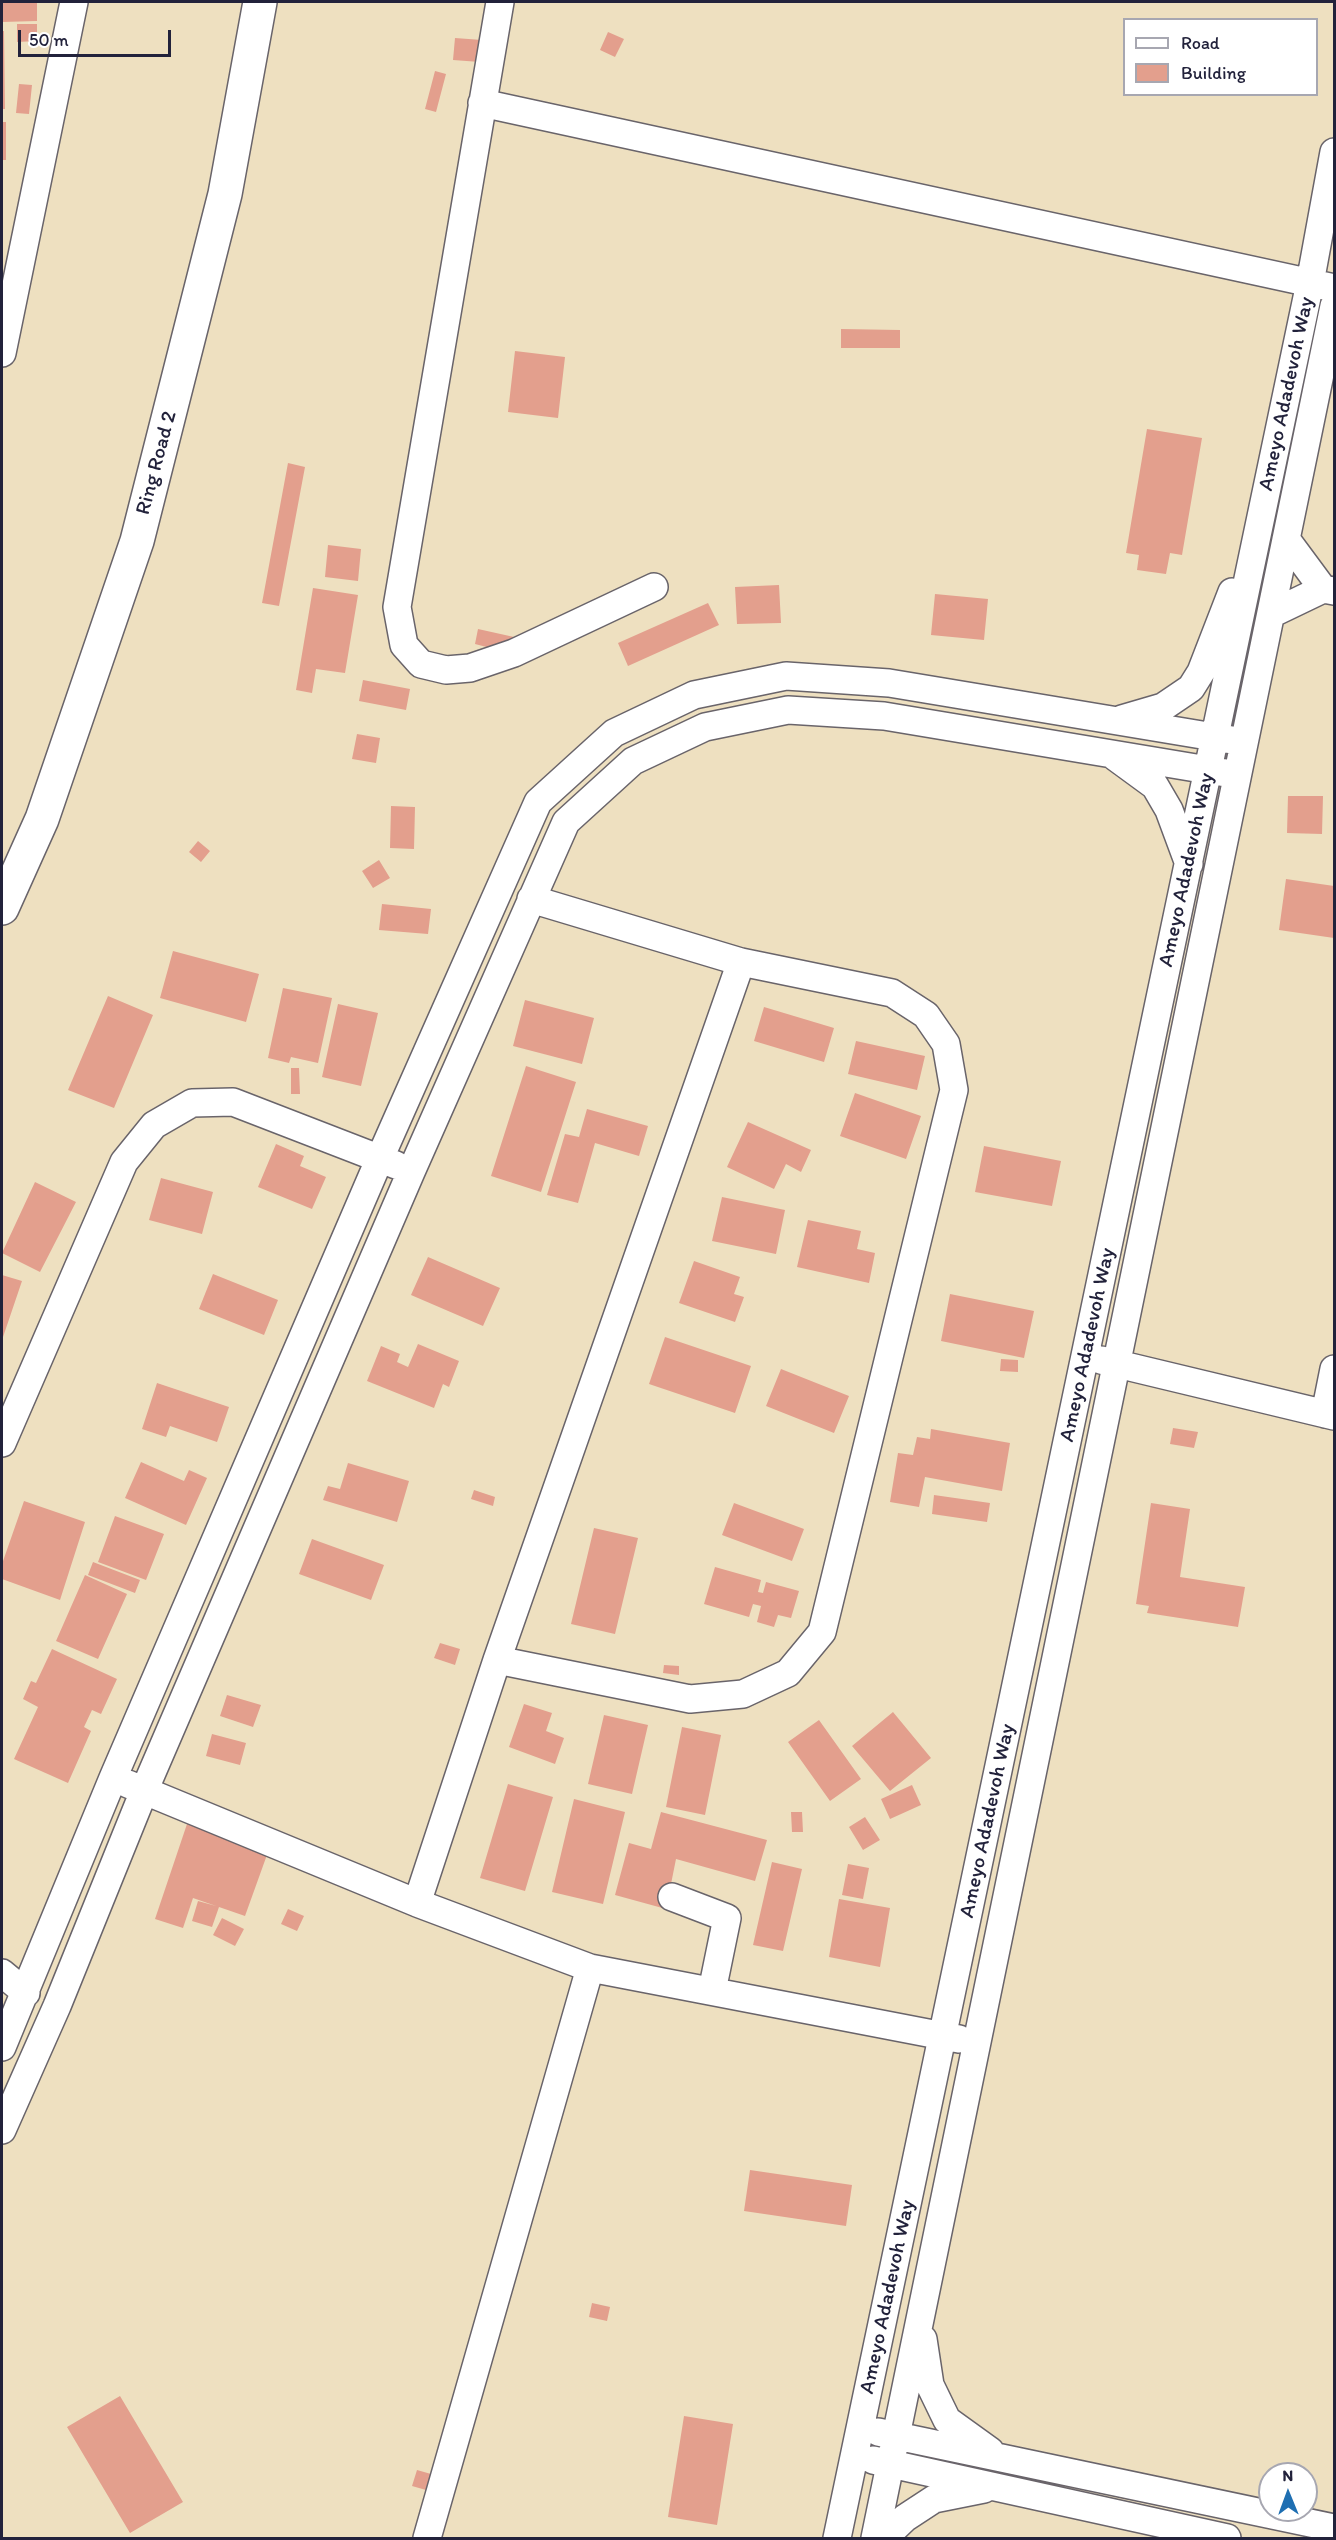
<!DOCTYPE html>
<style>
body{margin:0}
#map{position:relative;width:1336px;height:2540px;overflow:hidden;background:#eee0c0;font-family:Itim,sans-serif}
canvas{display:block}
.frame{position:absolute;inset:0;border:3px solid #22223b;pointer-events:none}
.legend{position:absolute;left:1123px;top:18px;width:195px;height:78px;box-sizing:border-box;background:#fff;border:2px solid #a7a7b1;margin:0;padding:8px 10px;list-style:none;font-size:18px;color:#22223b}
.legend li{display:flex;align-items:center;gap:12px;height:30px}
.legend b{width:30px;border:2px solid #a7a7b1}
.north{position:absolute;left:1258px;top:2462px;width:60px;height:60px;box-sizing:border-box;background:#fff;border:2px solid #a7a7b1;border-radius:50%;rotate:359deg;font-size:16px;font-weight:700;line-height:24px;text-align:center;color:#22223b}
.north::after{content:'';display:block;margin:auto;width:21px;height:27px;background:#1f6fb2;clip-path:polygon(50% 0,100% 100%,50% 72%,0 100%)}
.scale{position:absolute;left:18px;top:30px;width:153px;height:27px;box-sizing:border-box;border:3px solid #22223b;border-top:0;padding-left:8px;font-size:18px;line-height:21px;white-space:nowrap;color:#22223b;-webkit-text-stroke:4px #fff;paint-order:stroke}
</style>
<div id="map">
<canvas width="1336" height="2540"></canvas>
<div class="frame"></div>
<ul class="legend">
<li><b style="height:8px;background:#fff"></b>Road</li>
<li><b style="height:16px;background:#e39f8d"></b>Building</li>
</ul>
<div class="north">N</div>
<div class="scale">50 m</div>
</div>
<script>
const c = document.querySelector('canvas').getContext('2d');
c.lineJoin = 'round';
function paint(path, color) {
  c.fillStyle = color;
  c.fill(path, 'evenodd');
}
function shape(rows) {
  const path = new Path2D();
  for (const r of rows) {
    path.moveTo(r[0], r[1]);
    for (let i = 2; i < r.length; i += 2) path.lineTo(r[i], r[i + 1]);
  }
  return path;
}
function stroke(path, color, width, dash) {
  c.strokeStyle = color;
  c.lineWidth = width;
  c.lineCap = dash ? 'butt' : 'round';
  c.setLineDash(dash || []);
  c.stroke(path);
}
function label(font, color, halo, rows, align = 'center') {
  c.font = font + ' Itim,sans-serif';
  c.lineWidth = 5;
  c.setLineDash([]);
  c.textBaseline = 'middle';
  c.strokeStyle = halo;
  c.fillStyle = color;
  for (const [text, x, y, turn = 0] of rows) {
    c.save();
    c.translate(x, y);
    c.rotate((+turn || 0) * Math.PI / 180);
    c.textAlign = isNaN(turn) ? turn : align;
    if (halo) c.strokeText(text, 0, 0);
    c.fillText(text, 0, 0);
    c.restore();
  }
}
paint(shape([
 [2,2,37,2,37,21,2,22],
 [17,24,37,24,37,41,17,42],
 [2,31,4,31,5,109,2,109],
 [608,32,624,39,615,57,600,50],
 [455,38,482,40,480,62,453,60],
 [435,71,446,74,436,112,425,109],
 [19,84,32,85,29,114,16,113],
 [2,122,6,122,6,160,2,160],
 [841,329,900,330,900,348,841,348],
 [515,351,565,357,558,418,508,412],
 [1147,429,1202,438,1182,555,1170,553,1166,574,1137,570,1139,555,1126,553],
 [288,463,305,467,279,606,262,603],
 [328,545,361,549,358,581,325,577],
 [779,585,781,623,737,624,735,587],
 [313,588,358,595,345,673,316,669,312,693,296,690],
 [935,594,988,599,984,640,931,635],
 [708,603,719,625,628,666,618,643],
 [478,629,514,637,510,653,475,644],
 [363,680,410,689,406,710,359,701],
 [357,734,380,738,376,763,352,759],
 [1288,796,1323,796,1322,834,1287,833],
 [391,806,415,807,414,849,390,848],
 [198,841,210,851,201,862,189,852],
 [379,860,390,878,373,888,362,871],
 [1286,879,1334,886,1334,938,1279,930],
 [382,904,431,909,428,934,379,930],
 [173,951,259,974,246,1022,160,998],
 [283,988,332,998,318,1063,291,1057,289,1063,268,1058],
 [108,996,153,1015,114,1108,68,1090],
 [525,1000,594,1018,582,1064,513,1046],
 [338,1004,378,1013,361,1086,322,1077],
 [764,1007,834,1028,824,1062,754,1041],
 [856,1041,925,1056,917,1090,848,1074],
 [526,1066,576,1082,541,1192,491,1176],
 [291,1068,299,1068,300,1094,291,1094],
 [855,1093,921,1116,906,1159,840,1136],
 [587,1109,648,1126,639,1156,595,1143,578,1203,547,1195,565,1134,579,1137],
 [748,1122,811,1150,801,1172,786,1164,774,1189,727,1167],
 [276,1144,304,1156,300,1166,326,1177,312,1209,258,1187],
 [984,1146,1061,1161,1052,1206,975,1192],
 [161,1178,213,1192,202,1234,149,1220],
 [35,1182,76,1202,40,1272,2,1253],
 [722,1197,785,1210,776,1254,712,1241],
 [808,1220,861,1231,857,1249,875,1253,869,1283,797,1267],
 [428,1257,500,1288,483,1326,411,1295],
 [694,1261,740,1277,734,1294,744,1297,735,1322,679,1303],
 [213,1274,278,1300,264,1335,199,1309],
 [2,1275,22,1281,2,1340],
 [950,1294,1034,1311,1024,1358,941,1341],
 [665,1337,751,1366,735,1413,649,1384],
 [418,1344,459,1361,449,1387,443,1384,434,1408,367,1381,381,1346,400,1354,397,1362,408,1367],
 [1001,1359,1018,1360,1018,1372,1000,1371],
 [781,1369,849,1396,834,1433,766,1406],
 [157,1383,229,1407,217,1442,170,1426,166,1437,142,1429],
 [1173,1428,1198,1432,1194,1448,1170,1444],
 [931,1429,1010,1443,1002,1491,925,1477,919,1507,890,1502,898,1453,913,1455,917,1437,930,1439],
 [141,1462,184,1481,189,1470,207,1478,186,1525,125,1498],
 [348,1463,409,1481,397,1522,323,1500,328,1486,340,1489],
 [474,1490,495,1497,493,1506,471,1499],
 [934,1495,990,1503,987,1522,932,1514],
 [24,1501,85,1522,60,1600,2,1579,2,1564],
 [734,1503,804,1529,792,1561,722,1535],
 [1151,1503,1190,1509,1180,1577,1245,1587,1238,1627,1147,1613,1149,1606,1136,1604],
 [115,1516,164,1534,146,1580,98,1562],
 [594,1528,638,1538,615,1634,571,1624],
 [312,1539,384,1565,371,1600,299,1574],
 [93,1562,140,1580,135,1593,88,1575],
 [715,1567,761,1580,758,1592,763,1593,766,1582,799,1591,791,1618,778,1615,774,1627,757,1622,761,1606,753,1604,749,1617,704,1604],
 [85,1575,127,1594,98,1659,56,1641],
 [440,1643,460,1649,455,1665,434,1658],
 [52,1649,117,1679,101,1714,92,1710,84,1727,91,1731,68,1783,14,1759,38,1707,23,1699,31,1681,36,1683],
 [664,1665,679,1666,679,1675,663,1673],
 [227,1695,261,1705,253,1727,220,1716],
 [524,1704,552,1713,546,1731,564,1738,555,1764,509,1747],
 [893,1712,931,1758,890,1791,852,1746],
 [604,1715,648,1725,632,1794,588,1784],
 [819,1720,861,1779,830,1801,788,1742],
 [682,1727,721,1735,705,1815,666,1807],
 [212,1734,246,1743,240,1765,206,1756],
 [508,1784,553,1797,525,1891,480,1878],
 [912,1785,921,1805,890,1819,881,1799],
 [574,1799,625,1812,603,1904,552,1892],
 [661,1812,767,1840,755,1881,676,1859,666,1909,615,1895,629,1843,651,1849],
 [791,1812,802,1812,803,1832,792,1832],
 [865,1817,880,1840,863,1850,849,1827],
 [187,1824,268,1852,245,1916,219,1907,212,1927,192,1921,198,1901,216,1906,193,1898,183,1928,155,1919],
 [772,1862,802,1869,783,1951,753,1945],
 [848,1864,869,1868,863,1899,842,1895],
 [839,1899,890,1908,880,1967,829,1957],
 [288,1909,304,1916,297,1931,281,1924],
 [222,1918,244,1929,235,1946,213,1935],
 [750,2170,852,2185,846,2226,744,2211],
 [592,2303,610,2307,607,2321,589,2317],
 [120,2396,183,2502,130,2533,67,2427],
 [684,2416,733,2424,717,2525,668,2517],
 [417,2470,431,2474,426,2490,412,2486]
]), '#e39f8d');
const minor = shape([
 [500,2,397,607,404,645,421,664,446,670,470,668,514,653,654,587],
 [482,103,1334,288],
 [2,353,74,2],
 [1286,539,1323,589],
 [1271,614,1323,589,1334,591],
 [1122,719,1163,707,1191,688,1201,672,1232,592],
 [1114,756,1155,786,1169,810,1189,864],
 [1101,1360,1334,1416],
 [1325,1414,1334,1369],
 [2,1443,124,1162,154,1125,192,1103,233,1102,396,1165],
 [497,1660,690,1699,743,1694,788,1673,822,1632,954,1090,946,1044,926,1015,892,993,741,962,531,899],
 [128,1784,417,1903,590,1968,959,2039],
 [672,1897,727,1918,712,1991],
 [417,1903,497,1660,741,962],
 [2,1973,26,1993],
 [2,2047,113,1778,380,1158,538,802,614,733,694,695,786,676,889,683,1232,740],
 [2,2130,57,2006,144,1791,411,1172,566,822,633,761,705,727,788,710,884,716,1226,773],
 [923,2339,930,2385,947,2420,990,2451],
 [878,2432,1334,2528],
 [873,2460,1227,2538],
 [427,2538,590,1968],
 [837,2538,1310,283,1334,152],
 [875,2538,1334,306],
 [884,2538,905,2518,934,2499,984,2489]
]);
const major = shape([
 [2,908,42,819,137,541,225,194,260,2]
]);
stroke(minor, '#69646a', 30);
stroke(major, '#69646a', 36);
stroke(minor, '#fff', 27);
stroke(major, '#fff', 33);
label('21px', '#22223b', '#fff', [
 ["Ameyo Adadevoh Way",1287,394,-78],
 ["Ring Road 2",157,463,-75],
 ["Ameyo Adadevoh Way",1187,870,-78],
 ["Ameyo Adadevoh Way",1088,1345,-78],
 ["Ameyo Adadevoh Way",988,1821,-78],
 ["Ameyo Adadevoh Way",888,2297,-78]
]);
</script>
